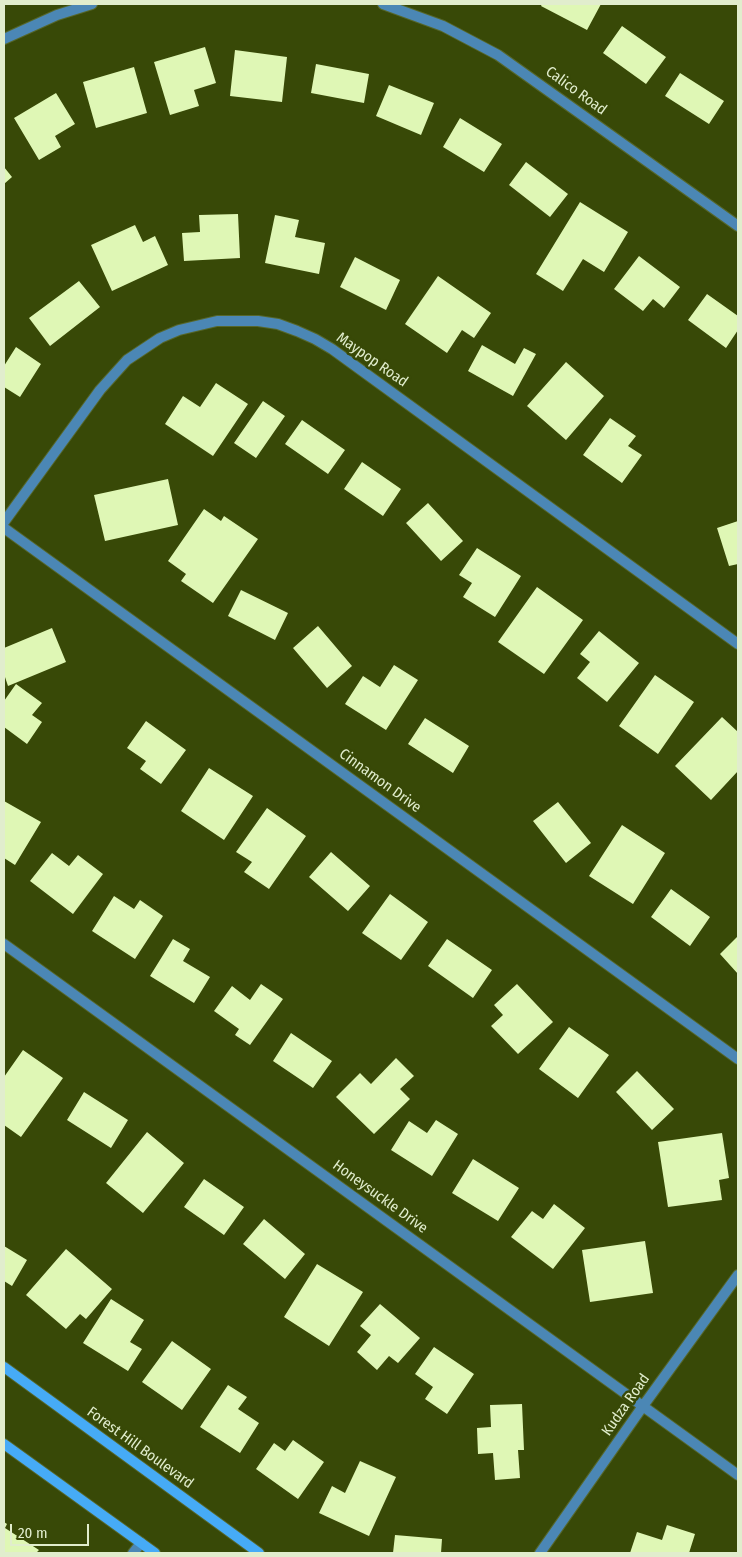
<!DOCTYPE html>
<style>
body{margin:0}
#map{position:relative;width:742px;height:1557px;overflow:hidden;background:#384907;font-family:"Fira Sans Condensed",sans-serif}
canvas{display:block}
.frame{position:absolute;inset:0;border:5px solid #e1edcd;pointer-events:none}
.scale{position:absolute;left:10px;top:1524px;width:79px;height:22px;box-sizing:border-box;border:2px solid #e1edcd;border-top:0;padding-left:6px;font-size:15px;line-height:18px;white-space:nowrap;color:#e1edcd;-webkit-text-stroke:4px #384907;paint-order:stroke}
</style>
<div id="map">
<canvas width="742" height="1557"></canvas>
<div class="frame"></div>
<div class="scale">20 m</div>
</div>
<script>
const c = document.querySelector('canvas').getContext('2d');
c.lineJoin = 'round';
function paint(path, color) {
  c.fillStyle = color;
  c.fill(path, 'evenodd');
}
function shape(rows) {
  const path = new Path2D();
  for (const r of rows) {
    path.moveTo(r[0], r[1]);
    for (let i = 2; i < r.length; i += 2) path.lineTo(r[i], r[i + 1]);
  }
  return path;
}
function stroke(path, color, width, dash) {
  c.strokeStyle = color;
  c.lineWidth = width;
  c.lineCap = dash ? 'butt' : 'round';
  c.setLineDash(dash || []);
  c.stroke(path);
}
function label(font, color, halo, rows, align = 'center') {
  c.font = font + ' "Fira Sans Condensed",sans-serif';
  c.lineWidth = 5;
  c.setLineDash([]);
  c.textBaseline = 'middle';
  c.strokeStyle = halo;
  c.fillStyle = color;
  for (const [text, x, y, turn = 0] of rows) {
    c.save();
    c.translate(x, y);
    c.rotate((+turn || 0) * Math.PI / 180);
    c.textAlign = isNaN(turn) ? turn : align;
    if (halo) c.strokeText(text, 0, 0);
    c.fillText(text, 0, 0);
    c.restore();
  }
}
paint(shape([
 [542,4,601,4,587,30,541,6],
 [622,26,666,57,646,84,603,53],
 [205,47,216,83,194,90,199,106,170,115,154,62],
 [235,50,287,57,282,102,230,96],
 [316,64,369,74,364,103,311,93],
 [134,67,147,113,96,128,83,82],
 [680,73,724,101,709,124,665,96],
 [389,85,434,103,421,135,376,116],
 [56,93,75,124,55,136,61,147,39,160,14,118],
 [460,118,502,144,484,172,443,147],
 [526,162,568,194,550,217,509,185],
 [4,167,12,177,4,184],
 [580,202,628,232,604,272,583,259,563,291,536,274],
 [238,214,240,258,184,261,182,233,200,232,199,215],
 [275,215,299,220,295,237,325,243,319,274,265,263],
 [135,225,143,242,155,236,168,265,112,291,91,245],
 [639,256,680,287,664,308,653,299,643,311,614,289],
 [355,257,400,280,386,310,340,287],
 [438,276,491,313,474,338,462,330,447,353,405,324],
 [79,281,100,307,50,346,29,318],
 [707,294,738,316,738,330,726,348,688,320],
 [482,345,515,364,524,348,536,354,513,396,468,371],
 [16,347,41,364,20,397,4,387,4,366],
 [566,362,604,396,566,440,527,406],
 [216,383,248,404,213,456,165,424,183,396,200,407],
 [263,401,285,416,256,458,234,443],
 [610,418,636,436,628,446,642,455,622,483,583,455],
 [302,420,345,450,328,474,285,444],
 [362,462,401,489,383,516,344,489],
 [168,479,178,525,105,541,94,495],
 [428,503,463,541,441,561,406,523],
 [204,509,221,521,224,516,258,539,213,603,181,581,186,574,168,561],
 [738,521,738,564,729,566,717,528],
 [477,548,521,576,495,617,463,597,472,583,459,575],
 [537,587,583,620,544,674,498,642],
 [241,590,288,613,275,640,228,616],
 [318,626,352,666,327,688,293,648],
 [52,628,66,662,8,686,4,674,4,648],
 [599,631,639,663,607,702,577,678,590,662,580,654],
 [394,665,418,680,386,730,345,704,363,676,380,687],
 [655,675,694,702,658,754,619,726],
 [16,684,42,703,32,715,42,722,27,744,4,727,4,701],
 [722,717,738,732,738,771,711,800,675,766],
 [425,718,469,746,453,773,408,744],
 [146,721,186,750,161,784,140,769,146,761,127,748],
 [209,768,253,796,224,840,181,811],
 [4,801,41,822,15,865,4,858],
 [558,802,591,843,566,863,533,821],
 [267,808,306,836,269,889,244,872,252,862,236,852],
 [622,825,665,853,633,904,589,876],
 [331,852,370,886,348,911,309,877],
 [52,853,69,866,78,855,103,874,73,914,30,881],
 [671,889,710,917,690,946,651,917],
 [390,894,428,922,401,960,362,933],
 [114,896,134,909,140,900,163,916,135,959,92,931],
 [738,936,738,974,720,954],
 [173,939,190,949,183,961,210,977,194,1003,150,976],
 [447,939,492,970,473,998,428,966],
 [261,984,283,999,250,1045,235,1035,239,1029,214,1011,232,986,250,1000],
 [517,984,553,1022,518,1054,491,1026,503,1015,494,1005],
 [569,1027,609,1055,578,1098,539,1069],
 [291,1033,332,1061,313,1088,273,1061],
 [23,1050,63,1078,21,1137,4,1125,4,1077],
 [396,1058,414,1076,400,1089,410,1099,374,1134,336,1097,360,1073,371,1084],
 [637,1071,674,1109,652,1130,616,1092],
 [84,1092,128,1120,111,1148,67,1120],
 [436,1120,458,1134,432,1176,391,1150,409,1121,427,1133],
 [147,1132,184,1163,143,1213,106,1183],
 [722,1133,729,1178,719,1180,722,1200,668,1207,658,1142],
 [473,1159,519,1188,498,1221,452,1193],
 [204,1179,244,1207,224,1235,184,1207],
 [554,1204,585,1228,553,1269,511,1237,532,1211,543,1219],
 [264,1219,305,1254,285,1279,243,1244],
 [645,1241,653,1293,590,1302,582,1250],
 [4,1246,27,1260,12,1286,4,1281],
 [66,1249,112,1289,86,1319,80,1314,66,1329,26,1295],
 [317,1264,363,1292,329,1346,284,1317],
 [111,1299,144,1320,130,1342,142,1349,128,1371,83,1343],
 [380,1304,420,1338,398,1363,389,1356,377,1370,357,1352,371,1335,360,1326],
 [172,1341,211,1369,182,1410,142,1382],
 [434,1347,474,1374,447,1414,425,1399,433,1387,415,1374],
 [228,1385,247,1397,238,1409,259,1423,240,1453,200,1427],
 [522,1404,524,1450,518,1450,520,1478,495,1480,493,1453,478,1454,477,1428,491,1427,490,1405],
 [293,1440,324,1462,298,1499,256,1469,274,1443,285,1451],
 [360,1461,396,1477,369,1536,319,1513,332,1486,345,1493],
 [4,1522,7,1524,5,1528,39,1550,36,1553,4,1553],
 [667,1525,695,1534,689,1553,630,1553,637,1532,662,1540],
 [395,1535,442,1539,441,1553,393,1553]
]), '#dff7b5');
const minor = shape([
 [383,4,443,26,498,55,738,226],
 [4,39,57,15,92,4],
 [4,522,100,390,127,360,160,338,179,330,217,321,258,321,278,324,297,331,315,339,332,349,738,644],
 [4,528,738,1059],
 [4,944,738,1475],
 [133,1553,141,1543],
 [540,1553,643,1406,738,1275]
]);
const secondary = shape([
 [4,1367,259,1553],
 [4,1444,155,1553]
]);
stroke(minor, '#56672b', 12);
stroke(secondary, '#56672b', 12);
stroke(minor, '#4b87b5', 10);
stroke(secondary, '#46abf6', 10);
label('15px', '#e1edcd', '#384907', [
 ["Calico Road",576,91,36],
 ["Maypop Road",372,360,35],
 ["Cinnamon Drive",380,781,36],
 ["Honeysuckle Drive",380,1197,36],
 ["Kudza Road",626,1405,-55],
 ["Forest Hill Boulevard",140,1448,36]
]);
</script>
